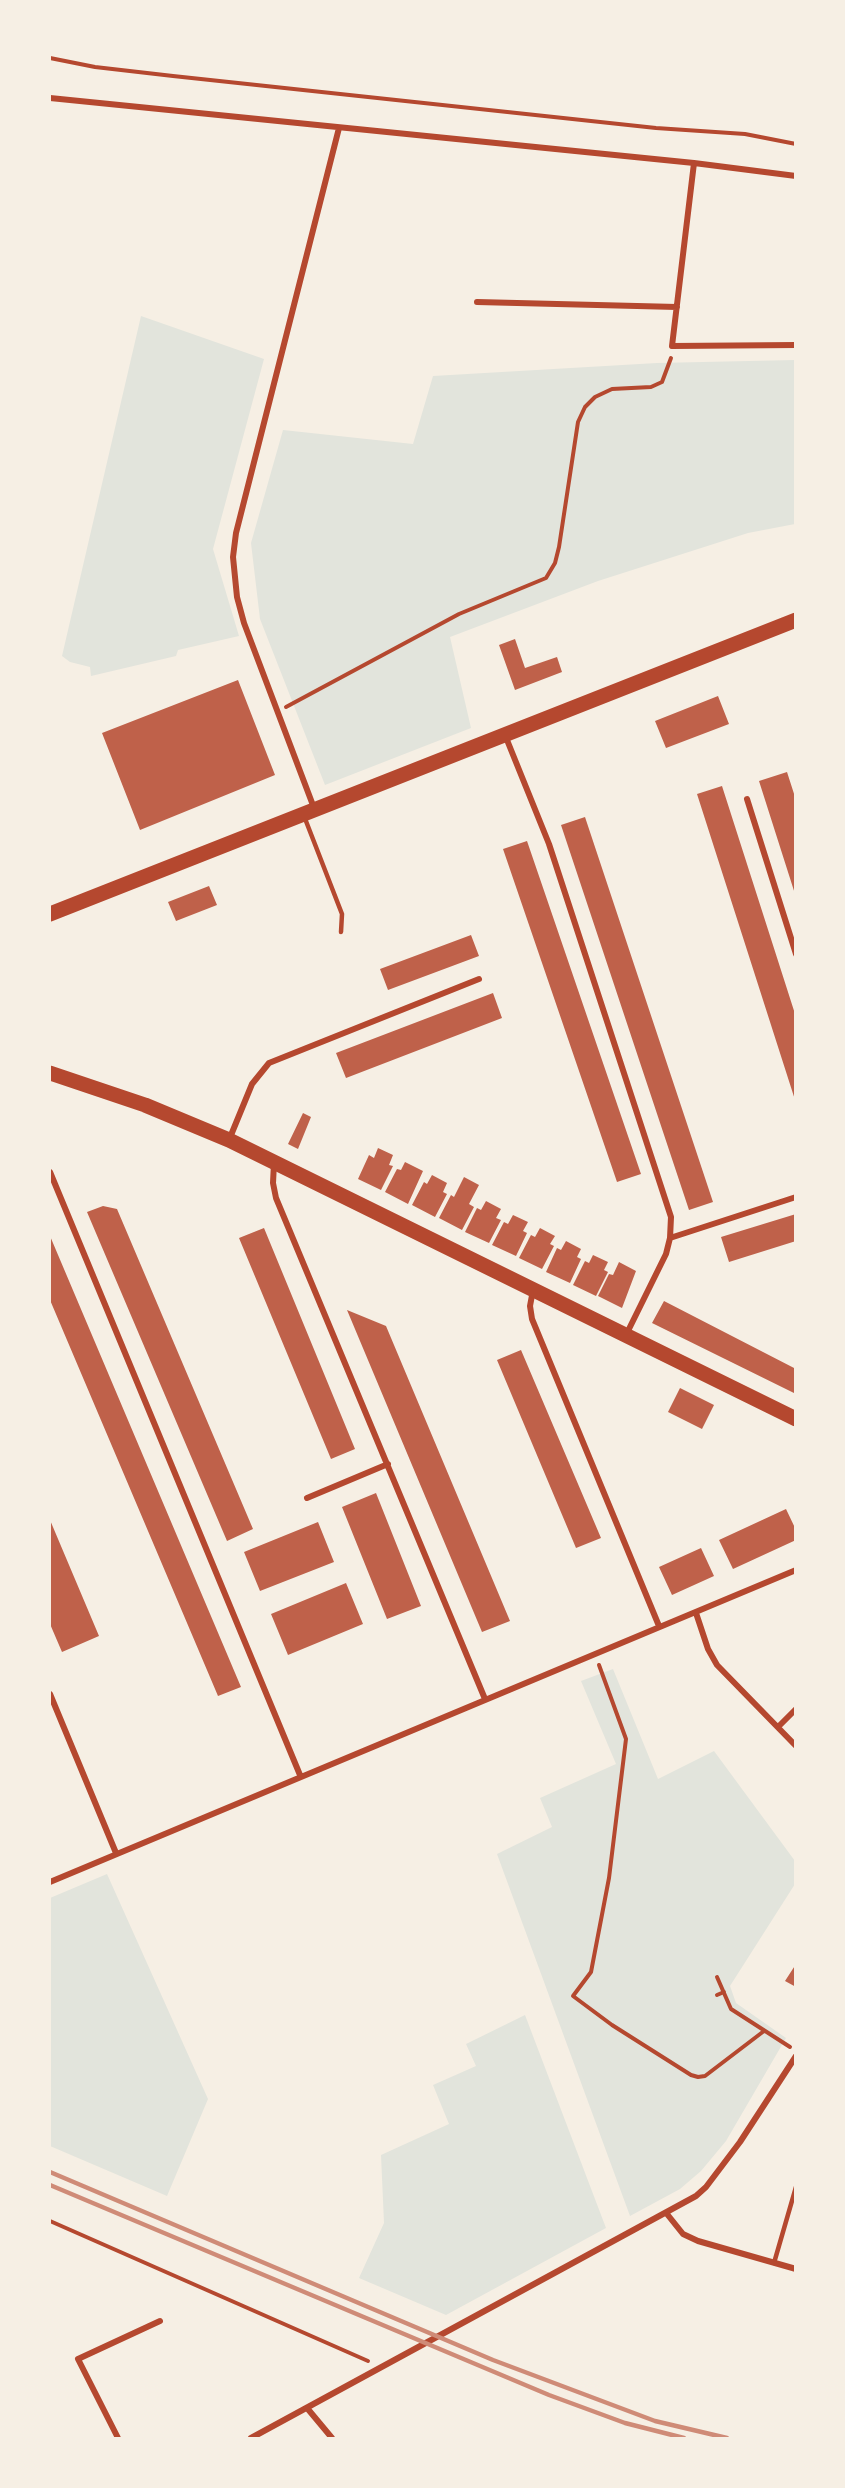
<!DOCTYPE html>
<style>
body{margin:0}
#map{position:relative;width:845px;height:2488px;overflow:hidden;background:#f6efe4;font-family:"Roboto Condensed",sans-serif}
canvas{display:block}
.frame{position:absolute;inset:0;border:51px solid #f6efe4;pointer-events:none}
</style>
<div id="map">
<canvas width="845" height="2488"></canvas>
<div class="frame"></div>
</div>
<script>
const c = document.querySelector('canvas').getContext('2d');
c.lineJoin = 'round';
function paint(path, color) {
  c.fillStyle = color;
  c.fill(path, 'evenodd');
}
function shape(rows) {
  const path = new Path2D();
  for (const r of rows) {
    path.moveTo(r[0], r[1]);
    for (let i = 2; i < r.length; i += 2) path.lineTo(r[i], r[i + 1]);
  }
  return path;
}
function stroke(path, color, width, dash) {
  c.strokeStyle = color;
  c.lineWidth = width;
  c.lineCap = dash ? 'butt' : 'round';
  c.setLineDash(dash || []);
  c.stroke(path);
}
paint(shape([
 [141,316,264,359,213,549,239,636,178,650,176,656,91,676,90,667,70,662,62,656],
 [795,360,795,524,748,533,598,581,450,637,471,728,325,785,260,619,251,543,283,430,413,444,433,376,657,363],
 [613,1669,658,1779,714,1751,795,1861,795,1884,730,1986,736,2003,786,2038,726,2141,701,2171,680,2189,630,2216,497,1854,552,1827,540,1798,616,1764,581,1681],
 [107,1874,208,2099,167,2196,50,2146,50,1898],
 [525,2015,606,2228,446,2315,359,2278,384,2223,381,2155,449,2124,433,2085,476,2066,466,2044]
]), '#e2e4dc');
paint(shape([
 [515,639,525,668,557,657,562,672,515,690,499,645],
 [238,680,275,775,140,830,102,733],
 [718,696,729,724,666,748,655,721],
 [787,772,796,800,795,894,759,781],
 [722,786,796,1017,796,1103,697,794],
 [585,817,713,1202,689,1210,561,825],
 [527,841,641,1174,617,1182,503,849],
 [209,886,217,905,176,921,168,902],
 [471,935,479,956,388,990,380,969],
 [493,993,502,1018,346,1078,336,1053],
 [303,1113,311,1117,298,1149,288,1144],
 [378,1148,393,1155,389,1165,393,1166,381,1190,358,1179,369,1155,374,1158],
 [405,1162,423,1171,408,1204,385,1192,397,1169,401,1170],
 [432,1175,447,1183,443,1192,447,1194,435,1217,412,1205,424,1182,427,1184],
 [464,1177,479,1185,469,1204,474,1207,462,1230,439,1218,451,1195,454,1197],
 [486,1201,501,1209,496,1218,501,1220,489,1243,465,1232,477,1208,481,1210],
 [103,1206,117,1209,253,1529,227,1541,87,1212],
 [796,1214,796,1241,729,1262,721,1237],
 [513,1215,528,1222,523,1231,527,1233,516,1256,492,1245,504,1222,508,1224],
 [264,1228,355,1449,331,1459,239,1238],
 [540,1228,555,1236,550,1244,554,1246,542,1269,519,1258,531,1235,535,1237],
 [50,1236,241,1687,218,1696,50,1300],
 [566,1241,581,1249,577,1257,581,1259,570,1283,546,1272,557,1248,561,1250],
 [593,1255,608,1262,604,1270,608,1272,596,1296,573,1285,585,1261,589,1263],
 [619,1262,636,1271,622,1308,598,1296,609,1274,613,1275],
 [664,1301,796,1369,796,1394,652,1323],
 [347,1310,386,1326,510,1621,482,1632],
 [521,1350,601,1538,576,1548,497,1360],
 [680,1388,714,1405,702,1429,668,1412],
 [376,1493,421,1606,387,1619,342,1507],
 [786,1509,796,1530,796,1540,733,1569,719,1540],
 [50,1520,99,1636,62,1652,50,1624],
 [318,1522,334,1562,260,1591,244,1552],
 [701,1548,714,1576,672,1595,659,1567],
 [346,1583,363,1624,288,1655,271,1614],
 [796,1964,796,1987,785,1981]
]), '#bf614a');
stroke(shape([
 [50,58,95,67,173,76,656,128,745,134,796,144],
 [286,707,459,614,546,578,555,563,559,547,578,422,585,407,595,397,612,389,651,387,662,382,671,358],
 [599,1665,626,1739,609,1878,591,1972,573,1996,612,2025,691,2075,698,2077,705,2076,764,2031],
 [717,1977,731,2009,790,2047],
 [717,1995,724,1992],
 [50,2221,368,2361]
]), '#b5482f', 4);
stroke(shape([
 [304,816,342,914,341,932],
 [774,2263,796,2187]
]), '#b5482f', 4.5);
stroke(shape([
 [50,98,694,163,796,176],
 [694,163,672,346,796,345],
 [477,302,677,307],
 [505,735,549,844,671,1217,670,1238,666,1254,626,1335],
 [747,799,796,954],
 [314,808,244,623,237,597,233,557,236,533,339,128],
 [229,1140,252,1084,269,1063,479,979],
 [274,1163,273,1183,276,1198,485,1699],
 [50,1172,300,1775],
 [670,1238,796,1197],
 [533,1290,530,1306,532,1319,659,1626],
 [307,1498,388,1464],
 [696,1613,708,1649,717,1665,796,1746],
 [50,1694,116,1853],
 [778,1727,796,1709],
 [50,1882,796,1570],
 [667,2214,683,2234,698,2241,796,2269],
 [307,2408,332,2438],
 [118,2438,78,2359,160,2321],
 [251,2438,696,2196,706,2187,740,2142,796,2056]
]), '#b5482f', 6);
stroke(shape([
 [50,914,796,620],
 [50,1073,145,1105,229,1140,796,1419]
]), '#b5482f', 15);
stroke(shape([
 [50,2172,493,2360,655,2421,727,2438],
 [50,2185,549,2395,625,2423,684,2438]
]), '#cf8b77', 4.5);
</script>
